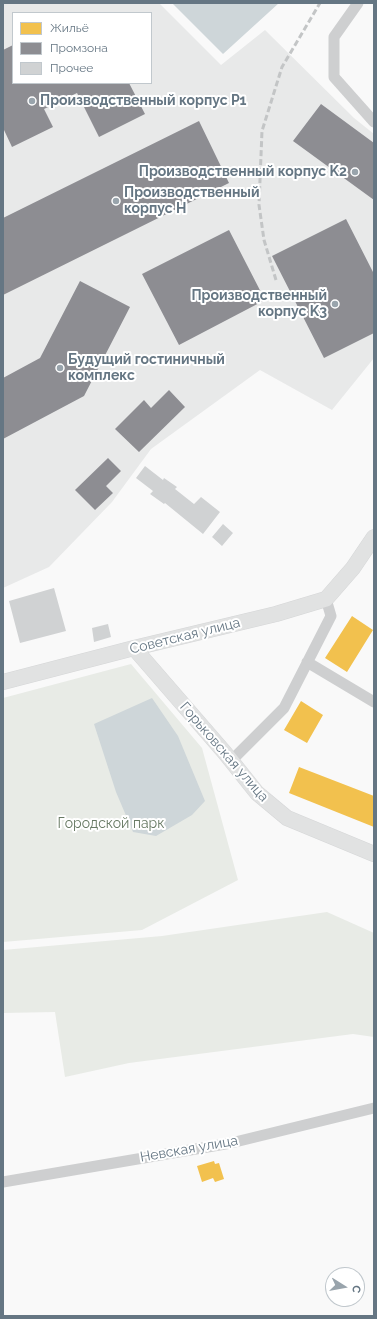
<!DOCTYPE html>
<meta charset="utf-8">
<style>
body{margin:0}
#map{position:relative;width:377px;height:1319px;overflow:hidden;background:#f9f9f9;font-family:Raleway,sans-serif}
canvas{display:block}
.frame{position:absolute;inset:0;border:4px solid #657683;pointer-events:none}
.legend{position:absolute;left:12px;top:12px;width:140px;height:72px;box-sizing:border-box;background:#fff;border:1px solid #c1c8cd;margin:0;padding:5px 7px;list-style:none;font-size:12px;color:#657683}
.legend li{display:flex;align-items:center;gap:8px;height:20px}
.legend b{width:20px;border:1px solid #c1c8cd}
.north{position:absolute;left:325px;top:1267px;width:40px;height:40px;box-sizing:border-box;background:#fff;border:1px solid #c1c8cd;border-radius:50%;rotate:101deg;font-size:11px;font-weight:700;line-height:16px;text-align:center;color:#657683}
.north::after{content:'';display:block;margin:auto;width:14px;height:18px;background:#99a4ac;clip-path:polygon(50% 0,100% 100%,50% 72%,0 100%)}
</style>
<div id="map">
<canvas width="377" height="1319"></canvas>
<div class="frame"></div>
<ul class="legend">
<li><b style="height:11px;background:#f2c14e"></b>Жильё</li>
<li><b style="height:11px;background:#8d8d92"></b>Промзона</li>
<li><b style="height:11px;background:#d0d2d3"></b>Прочее</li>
</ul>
<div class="north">С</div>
</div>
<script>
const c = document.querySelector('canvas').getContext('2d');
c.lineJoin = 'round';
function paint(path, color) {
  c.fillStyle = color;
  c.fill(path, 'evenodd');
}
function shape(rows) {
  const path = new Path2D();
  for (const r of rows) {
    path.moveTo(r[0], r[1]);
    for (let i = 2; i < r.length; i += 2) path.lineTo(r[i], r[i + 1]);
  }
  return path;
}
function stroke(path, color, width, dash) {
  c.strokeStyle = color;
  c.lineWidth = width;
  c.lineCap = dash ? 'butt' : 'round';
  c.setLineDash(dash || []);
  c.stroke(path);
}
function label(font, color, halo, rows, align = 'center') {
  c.font = font + ' Raleway,sans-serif';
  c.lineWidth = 4;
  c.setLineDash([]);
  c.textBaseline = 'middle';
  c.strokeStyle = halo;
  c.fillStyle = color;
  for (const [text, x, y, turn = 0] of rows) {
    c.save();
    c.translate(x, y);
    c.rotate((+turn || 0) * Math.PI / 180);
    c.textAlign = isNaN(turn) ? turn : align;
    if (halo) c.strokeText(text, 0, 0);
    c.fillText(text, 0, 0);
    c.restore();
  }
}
paint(shape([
 [3,3,159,3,221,65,265,30,354,118,374,134,374,358,332,410,260,370,151,449,112,502,49,567,3,588],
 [13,13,151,13,151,83,13,83]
]), '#e8e9e9');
paint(shape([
 [131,664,202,748,238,880,142,930,3,942,3,698],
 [327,912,374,933,374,1037,353,1034,129,1063,65,1077,55,1012,3,1013,3,950,162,936]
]), '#e8ebe6');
paint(shape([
 [172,3,279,3,223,54],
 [152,698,178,736,205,801,192,815,156,836,133,832,116,792,94,724]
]), '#ced6d9');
paint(shape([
 [352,616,373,630,347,672,325,658],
 [301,701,323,715,307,743,284,730],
 [299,767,374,796,374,827,289,793],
 [214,1161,215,1164,219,1163,224,1179,215,1182,213,1178,202,1182,197,1166]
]), '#f2c14e');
paint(shape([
 [13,45,13,83,129,83,145,114,99,137,77,93,44,109,53,127,12,147,4,130,3,131,3,50],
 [321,104,374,143,374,200,293,141],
 [199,121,229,183,3,295,3,218],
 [346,219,374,274,374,333,324,358,272,256],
 [229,230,265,300,179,345,142,274],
 [80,281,130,307,84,396,3,439,3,378,40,358],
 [169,390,185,407,139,452,115,429,144,400,151,408],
 [108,458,121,471,106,486,113,493,95,510,75,490]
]), '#8d8d92');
paint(shape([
 [145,466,163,480,164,478,177,487,175,489,194,504,201,497,220,512,203,534,165,503,164,504,150,494,153,491,136,478],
 [223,524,233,533,222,546,212,537],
 [54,588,66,631,20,643,9,601],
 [108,624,111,637,94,642,92,628]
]), '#d0d2d3');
const secondary = shape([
 [134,648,225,753,257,793,287,818,374,854],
 [3,682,134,648,276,614,326,599,353,568,374,537]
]);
stroke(secondary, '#d5d6d7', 16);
stroke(shape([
 [358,3,334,37,334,77,374,122],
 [307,662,374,702],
 [231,761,284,708,331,616,326,599],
 [3,1182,231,1143,374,1108]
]), '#cecfd0', 11);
stroke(secondary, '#e1e2e2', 15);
stroke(shape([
 [276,280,264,240,259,205,262,131,282,67,320,3]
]), '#c3c5c6', 3, [6, 3]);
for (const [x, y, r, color] of [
 [32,101,4,"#99a4ac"],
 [355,172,4,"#99a4ac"],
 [116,201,4,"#99a4ac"],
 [335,304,4,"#99a4ac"],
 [60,368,4,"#99a4ac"]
]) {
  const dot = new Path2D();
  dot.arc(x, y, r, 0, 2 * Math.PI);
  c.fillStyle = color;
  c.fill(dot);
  stroke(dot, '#fff', 1.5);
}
label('bold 14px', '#657683', '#fff', [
 ["Производственный корпус P1",40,101],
 ["Производственный корпус K2",347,172,"right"],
 ["Производственный",124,193],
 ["корпус H",124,209],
 ["Производственный",327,296,"right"],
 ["корпус K3",327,312,"right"],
 ["Будущий гостиничный",68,360],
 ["комплекс",68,376]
], 'left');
label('14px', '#657683', '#fff', [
 ["Советская улица",185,636,-14],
 ["Горьковская улица",224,752,49],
 ["Невская улица",189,1149,-10]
]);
label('14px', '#687a64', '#fff', [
 ["Городской парк",111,824]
]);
</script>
